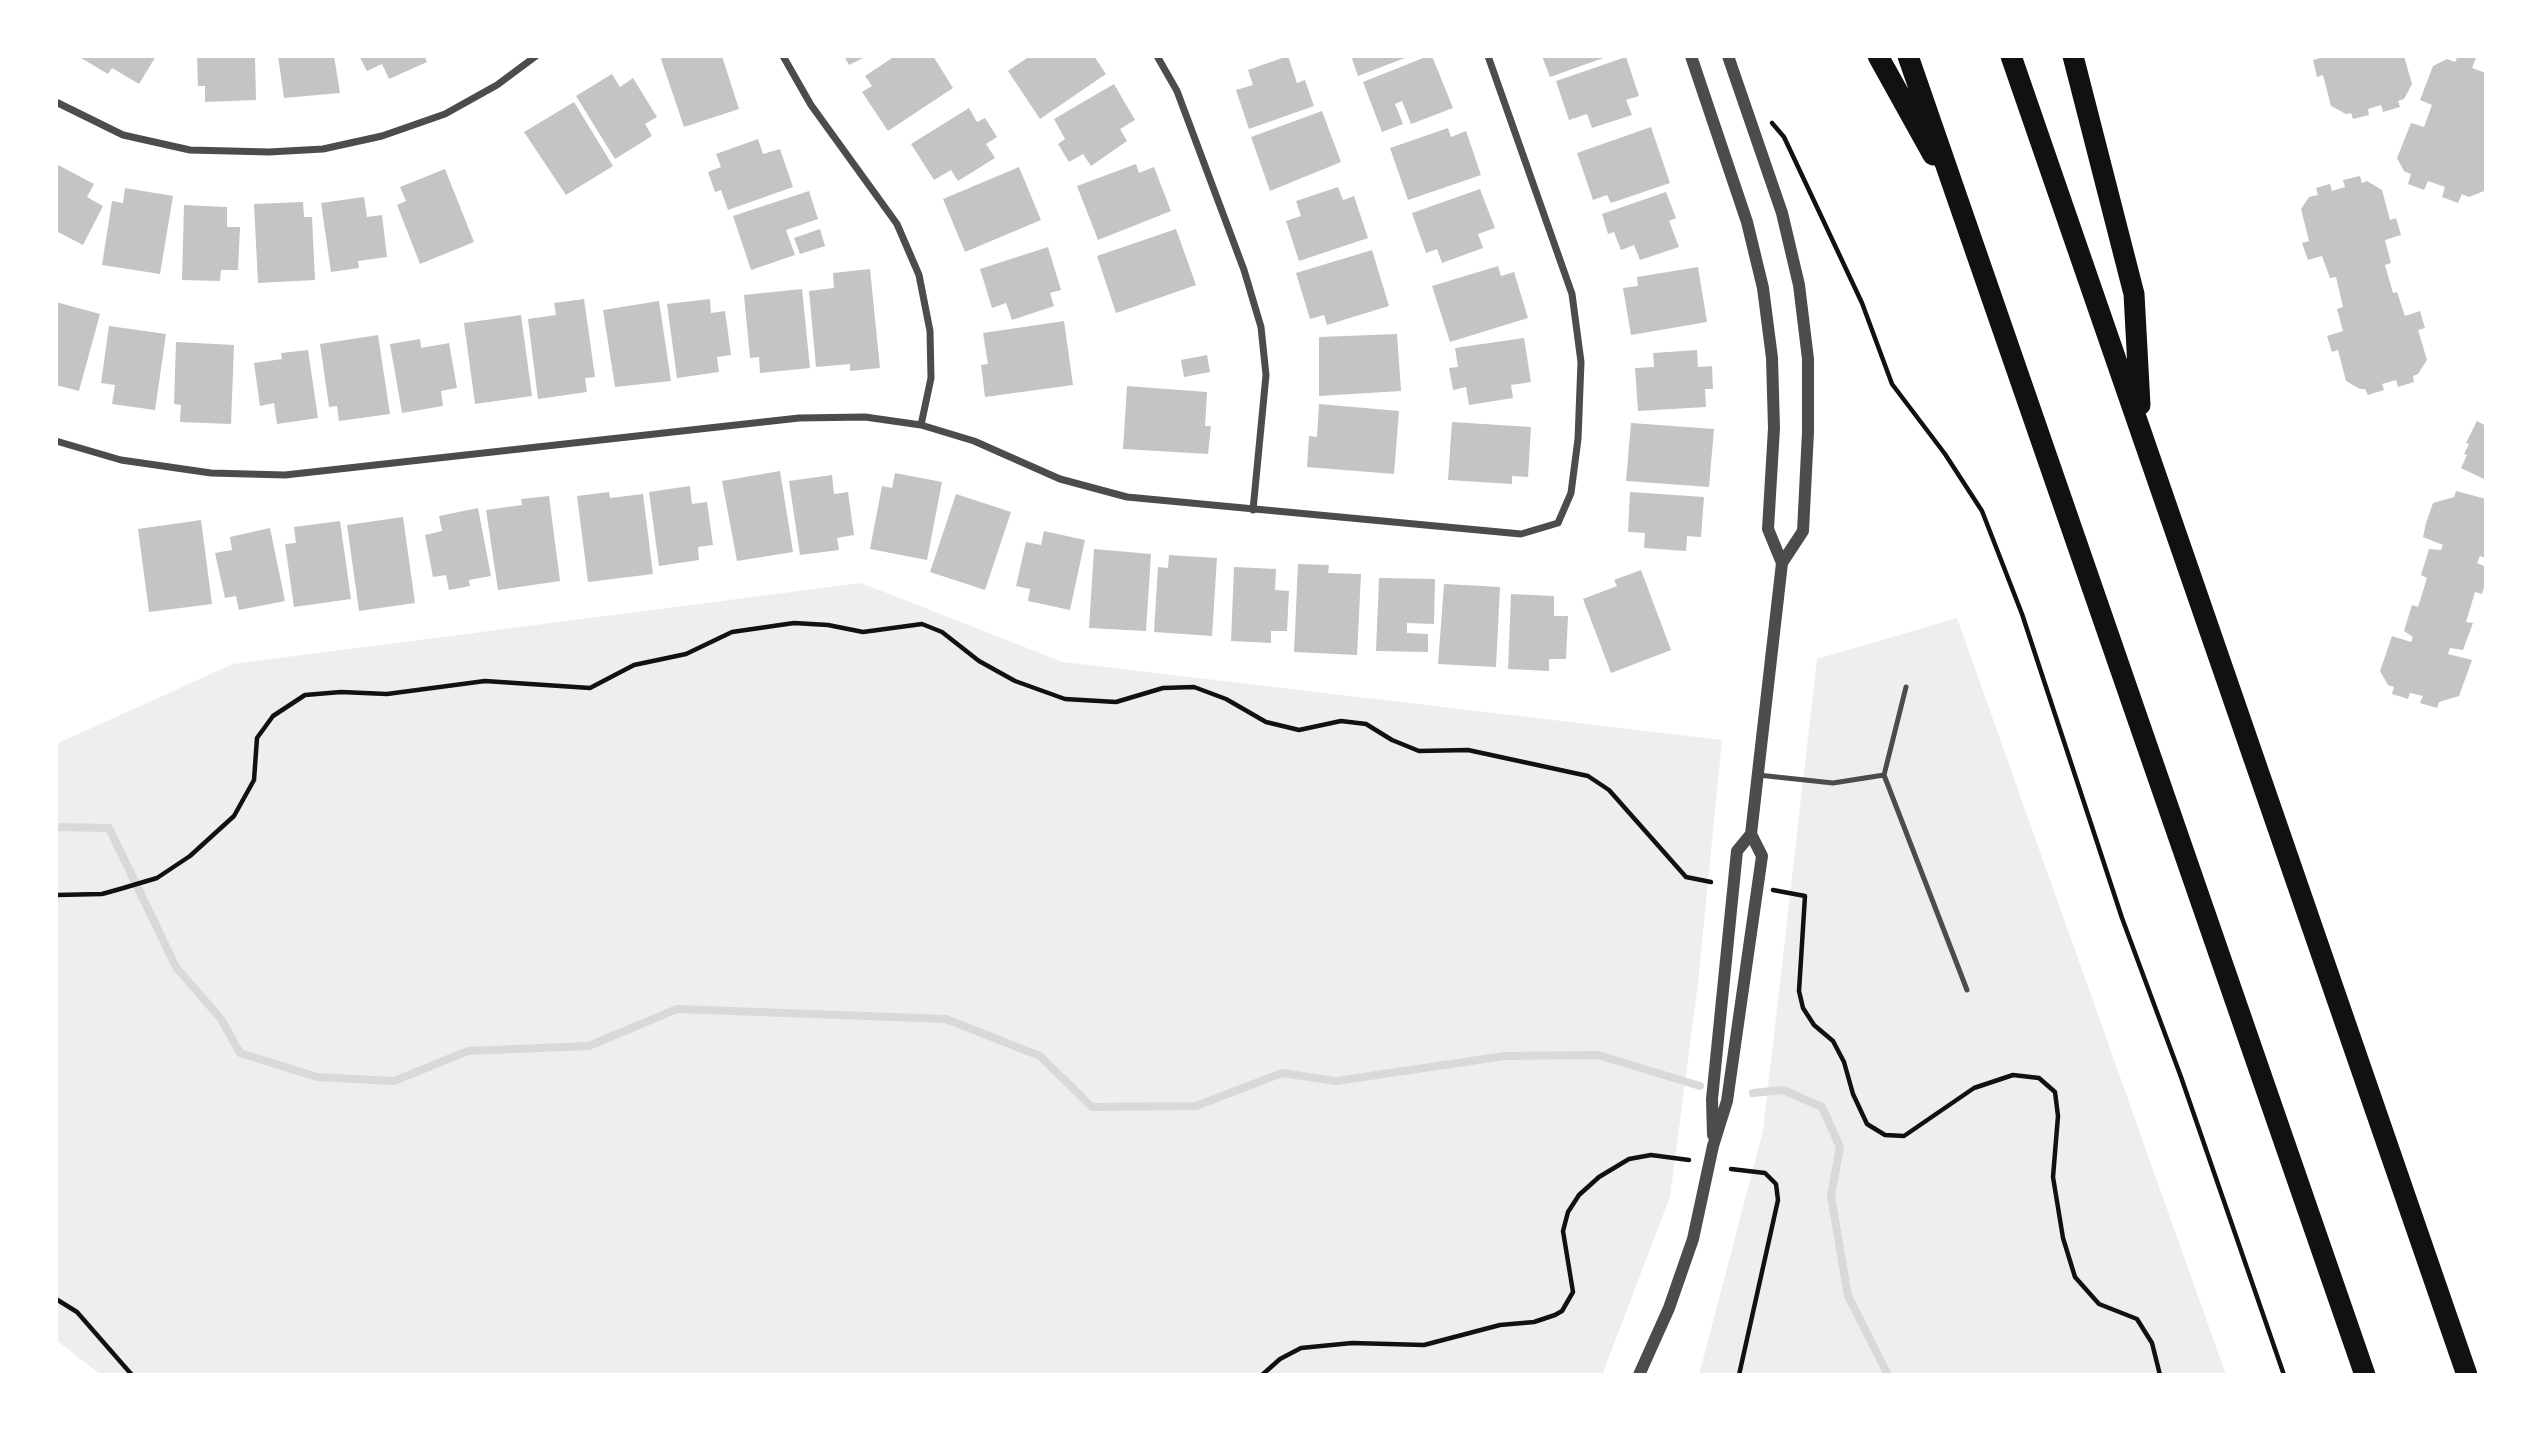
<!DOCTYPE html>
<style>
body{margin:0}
#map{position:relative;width:2542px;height:1431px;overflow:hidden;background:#fff;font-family:Ubuntu,sans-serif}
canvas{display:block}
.frame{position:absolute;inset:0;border:58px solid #fff;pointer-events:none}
</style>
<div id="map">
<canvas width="2542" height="1431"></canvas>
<div class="frame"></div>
</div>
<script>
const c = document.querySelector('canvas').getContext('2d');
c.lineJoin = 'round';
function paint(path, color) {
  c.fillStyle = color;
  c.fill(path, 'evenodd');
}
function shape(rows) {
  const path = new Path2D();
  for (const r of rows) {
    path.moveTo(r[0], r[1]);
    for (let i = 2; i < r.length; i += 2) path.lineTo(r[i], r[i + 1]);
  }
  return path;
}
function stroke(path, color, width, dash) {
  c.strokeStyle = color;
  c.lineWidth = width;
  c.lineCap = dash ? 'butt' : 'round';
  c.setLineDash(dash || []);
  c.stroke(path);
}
paint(shape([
 [861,583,1063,662,1722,740,1698,983,1670,1197,1602,1375,101,1375,56,1340,56,744,233,664],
 [1957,618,2226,1375,1699,1375,1763,1131,1817,659]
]), '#eee');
stroke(shape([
 [56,827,109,828,176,967,221,1019,240,1053,317,1077,394,1081,468,1051,589,1046,677,1009,946,1019,1040,1056,1092,1107,1196,1106,1282,1073,1336,1081,1505,1056,1598,1055,1700,1086],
 [1753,1093,1783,1090,1822,1107,1840,1147,1831,1196,1848,1296,1888,1375]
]), '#d9d9d9', 8);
paint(shape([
 [82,56,156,56,139,84,112,68,108,74,81,58],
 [197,56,255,56,256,100,205,102,205,86,198,86],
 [278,56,334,56,340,93,284,98],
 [359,56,424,56,427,62,389,79,382,64,367,71],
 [660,56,722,56,739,109,684,127],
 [844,56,867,56,849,65],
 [895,56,933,56,953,88,888,131,862,92,872,86,865,76],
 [1030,56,1094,56,1106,74,1040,119,1008,71],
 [1288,56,1297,83,1305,80,1314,106,1249,129,1236,90,1253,85,1248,70],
 [1351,56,1410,56,1358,76],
 [1428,56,1432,56,1453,108,1411,124,1402,101,1395,104,1403,124,1382,132,1363,82],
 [1542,56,1609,56,1550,77],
 [2327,56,2404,56,2412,84,2404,99,2398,101,2400,107,2383,112,2381,105,2368,109,2369,115,2353,119,2351,113,2346,114,2331,106,2323,75,2317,77,2313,60],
 [2458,56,2476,58,2472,68,2486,73,2486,184,2484,191,2469,197,2462,194,2458,203,2442,197,2445,187,2428,181,2424,190,2408,184,2411,174,2404,171,2397,158,2411,123,2424,127,2432,105,2420,100,2433,66,2447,59,2455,62],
 [1626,57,1639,96,1626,100,1632,115,1592,128,1587,114,1569,120,1556,81],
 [612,74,620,87,633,78,657,117,645,124,652,136,615,159,576,96],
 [1114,84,1135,120,1120,129,1127,141,1091,166,1083,154,1069,162,1058,144,1065,139,1054,119],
 [574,102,613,166,566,195,524,132],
 [969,108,977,122,985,118,997,137,986,144,995,158,958,181,951,170,934,180,911,144],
 [1322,111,1341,162,1270,191,1251,137],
 [1651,127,1670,183,1611,203,1607,195,1593,200,1577,153],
 [1448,128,1451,137,1466,131,1481,175,1408,200,1390,148],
 [758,139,763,154,780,149,793,187,728,210,721,190,715,192,708,172,721,167,716,154],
 [1136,164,1139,173,1154,167,1171,211,1098,240,1077,186],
 [58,165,94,184,87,197,103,206,83,245,58,232,56,236],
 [1019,167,1041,220,965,252,943,199],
 [445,169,474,242,420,264,397,205,406,201,400,187],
 [2360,176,2362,183,2367,181,2382,190,2390,220,2396,218,2401,235,2385,240,2391,263,2385,265,2393,293,2397,292,2405,316,2420,311,2425,328,2418,330,2427,360,2418,374,2413,376,2414,382,2398,387,2396,380,2382,384,2384,390,2368,395,2365,389,2360,389,2346,381,2338,350,2332,352,2327,336,2343,331,2337,309,2343,307,2336,277,2330,278,2322,256,2308,260,2302,243,2309,241,2301,209,2309,197,2318,195,2316,188,2330,184,2332,191,2345,187,2343,180],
 [1338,187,1343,200,1354,196,1368,238,1299,261,1286,221,1301,216,1296,201],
 [125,188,173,196,160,274,102,265,112,201,123,203],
 [1480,189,1495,228,1478,234,1483,248,1442,263,1437,249,1426,253,1412,213],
 [809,191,818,219,786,230,795,255,751,270,733,216],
 [1666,192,1676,218,1669,221,1679,247,1640,260,1634,245,1621,250,1614,232,1608,234,1602,214],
 [364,197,367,217,382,215,387,257,358,261,359,268,331,272,321,203],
 [303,202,304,217,312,217,315,280,258,283,254,204],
 [184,205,227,207,227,227,240,227,238,270,221,270,220,281,182,280],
 [820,229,825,246,800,254,794,238],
 [1176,229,1196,285,1116,313,1097,256],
 [1048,247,1061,290,1050,293,1054,306,1012,320,1006,303,992,308,980,269],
 [1372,250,1389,306,1327,325,1324,315,1310,319,1296,273],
 [1498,266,1501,276,1514,272,1528,318,1450,342,1432,286],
 [1698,267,1707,322,1631,335,1623,288,1638,286,1637,277],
 [870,269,880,368,850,371,850,364,816,367,809,291,834,288,833,273],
 [802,289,810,368,760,373,759,357,750,358,744,295],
 [584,299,595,377,585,378,587,392,538,399,528,319,556,315,554,303],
 [710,299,711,313,725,311,731,355,717,357,719,372,677,378,667,304],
 [659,301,671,381,615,387,603,310],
 [56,302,100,314,79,391,56,385],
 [521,315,532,396,475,404,464,323],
 [1064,321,1073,385,985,397,981,365,988,364,983,333],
 [109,326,166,334,155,410,112,404,115,385,101,383],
 [1397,334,1401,391,1319,396,1319,337],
 [378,335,390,414,339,421,337,406,329,407,320,344],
 [1524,338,1531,382,1511,385,1513,398,1469,405,1466,387,1453,390,1449,368,1458,367,1455,348],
 [420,339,421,348,449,343,457,388,441,391,443,406,402,413,390,344],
 [176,342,234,345,231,424,180,422,181,405,174,404],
 [308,350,318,418,277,424,274,403,260,406,254,363,282,359,281,353],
 [1697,350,1698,367,1712,366,1713,389,1705,389,1706,407,1638,411,1635,368,1654,367,1653,353],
 [1207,355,1210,372,1184,377,1181,360],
 [1127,386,1207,392,1205,426,1211,426,1208,454,1123,449],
 [1319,404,1399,411,1394,474,1307,467,1309,436,1317,437],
 [2477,421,2486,426,2486,480,2461,468,2467,455,2464,454,2469,444,2466,443],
 [1452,422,1531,427,1528,477,1512,476,1512,484,1448,480],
 [1631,423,1714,429,1709,487,1626,481],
 [780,471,793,552,737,561,722,481],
 [895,473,942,482,927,560,870,549,882,486,892,488],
 [832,475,834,494,848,492,854,535,837,538,839,550,800,555,789,481],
 [690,486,692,504,707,502,713,545,698,547,699,560,659,566,649,492],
 [2456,491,2486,499,2486,558,2480,556,2477,563,2486,567,2486,581,2482,594,2475,592,2466,622,2473,623,2463,650,2450,648,2448,654,2472,660,2459,696,2439,702,2437,708,2420,703,2423,696,2410,693,2408,699,2392,694,2394,687,2388,685,2380,671,2392,636,2411,642,2413,637,2404,631,2412,605,2418,607,2427,578,2421,575,2429,549,2441,550,2443,545,2423,537,2426,523,2433,503,2454,497],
 [609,492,610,498,643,494,653,574,588,582,577,496],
 [1630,492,1704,497,1701,537,1687,536,1686,551,1644,548,1645,533,1628,532],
 [956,494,1011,512,985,590,930,572],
 [549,496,560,581,498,590,486,510,522,505,521,499],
 [478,508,491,576,469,580,470,586,449,590,446,575,433,577,425,535,442,531,439,516],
 [403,517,415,603,359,611,347,525],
 [201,520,212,604,149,612,138,529],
 [340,521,351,599,294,607,285,544,296,543,294,527],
 [270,528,285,601,239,610,236,596,225,598,215,553,232,550,230,537],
 [1044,531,1085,540,1070,610,1028,601,1030,589,1016,586,1026,542,1041,545],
 [1094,549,1151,554,1146,631,1089,628],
 [1169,555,1217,558,1212,636,1154,632,1158,567,1168,568],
 [1298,564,1329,565,1328,573,1361,574,1357,655,1294,652],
 [1234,567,1276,569,1275,590,1289,591,1287,631,1271,631,1271,643,1231,641],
 [1641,570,1671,650,1611,673,1583,599,1617,586,1614,580],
 [1379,578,1435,579,1434,624,1407,623,1407,633,1428,634,1428,652,1376,651],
 [1444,584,1500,587,1496,667,1438,664],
 [1511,594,1554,596,1554,616,1568,616,1566,659,1549,659,1549,671,1508,669]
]), '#c4c4c4');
stroke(shape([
 [1772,123,1784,137,1862,303,1892,384,1945,454,1982,511,2022,614,2122,918,2181,1077,2284,1375],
 [1773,890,1805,896,1799,991,1803,1008,1814,1025,1833,1041,1844,1062,1853,1094,1867,1124,1885,1135,1904,1136,1974,1088,2013,1075,2039,1078,2055,1092,2058,1116,2053,1177,2063,1238,2075,1277,2099,1304,2137,1319,2152,1343,2160,1375],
 [56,895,102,894,120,889,157,878,190,856,234,816,254,780,257,738,273,716,305,695,341,692,387,694,485,681,590,688,634,665,686,654,732,632,794,623,828,625,863,632,922,624,942,632,979,661,1015,681,1065,699,1116,702,1163,688,1194,687,1226,699,1266,722,1299,730,1341,721,1366,724,1392,740,1419,751,1468,750,1588,776,1609,790,1686,877,1711,882],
 [1731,1169,1765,1173,1776,1184,1778,1200,1739,1375],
 [56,1299,77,1312,132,1375],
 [1262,1375,1280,1359,1301,1348,1352,1343,1424,1345,1500,1325,1534,1322,1555,1315,1562,1311,1573,1292,1563,1231,1568,1212,1579,1195,1599,1177,1629,1159,1651,1155,1689,1160]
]), '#111', 4.5);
stroke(shape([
 [1758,775,1833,783,1884,775,1967,990],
 [1884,775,1906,687]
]), '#4c4c4c', 5);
stroke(shape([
 [783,56,811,105,897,224,919,275,930,331,931,378,921,425],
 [1157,56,1177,91,1244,270,1261,327,1266,375,1253,510],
 [56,102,123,135,190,150,269,152,323,149,382,136,445,114,497,85,536,56],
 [56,441,121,460,211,473,285,475,799,418,865,417,921,425,974,441,1060,479,1127,497,1521,534,1558,523,1571,493,1578,439,1581,362,1572,294,1488,56]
]), '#4c4c4c', 7);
stroke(shape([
 [1691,56,1747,222,1763,288,1772,358,1774,428,1768,529,1782,563],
 [1713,1135,1712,1099,1737,851,1751,834],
 [1639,1375,1669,1308,1693,1239,1713,1146,1727,1101,1762,856,1751,834,1782,563,1803,531,1808,432,1808,359,1799,285,1782,213,1728,56]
]), '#4c4c4c', 12);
stroke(shape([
 [1878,56,1933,155],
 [1908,56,2365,1375],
 [2011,56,2467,1375],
 [2073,56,2134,294,2140,405]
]), '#111', 21);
</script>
